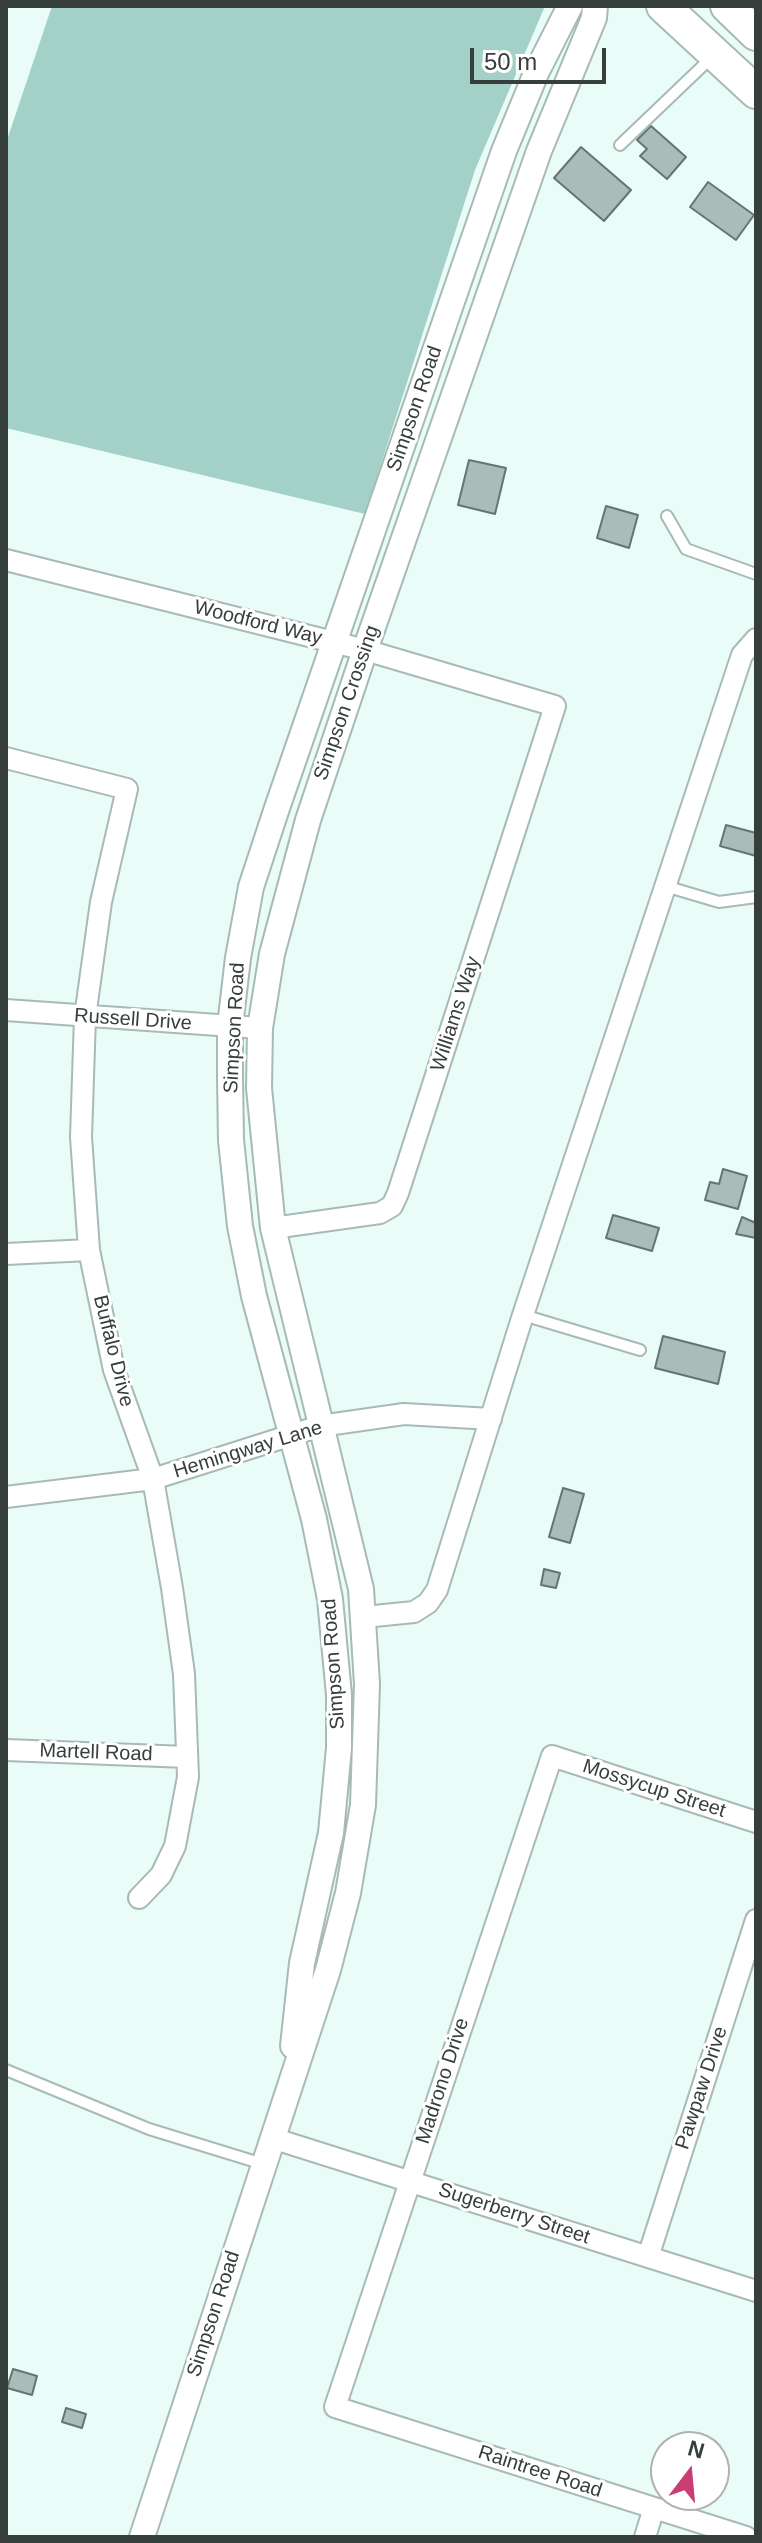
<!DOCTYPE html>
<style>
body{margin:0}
#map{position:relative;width:762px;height:2543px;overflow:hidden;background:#e9fcf7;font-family:Helvetica,sans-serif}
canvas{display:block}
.frame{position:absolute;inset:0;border:8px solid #373f3d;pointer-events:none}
.north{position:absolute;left:650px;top:2431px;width:80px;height:80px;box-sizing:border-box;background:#fff;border:2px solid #afb2b1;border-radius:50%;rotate:16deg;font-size:22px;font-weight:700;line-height:32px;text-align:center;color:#373f3d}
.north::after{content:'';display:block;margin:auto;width:28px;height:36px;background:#c83e75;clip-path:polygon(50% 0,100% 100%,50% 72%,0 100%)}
.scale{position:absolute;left:470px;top:48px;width:136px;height:36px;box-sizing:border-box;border:4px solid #373f3d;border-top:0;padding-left:10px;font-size:24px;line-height:28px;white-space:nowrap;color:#373f3d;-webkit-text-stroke:6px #fff;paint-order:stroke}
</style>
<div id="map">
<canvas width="762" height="2543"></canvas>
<div class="frame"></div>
<div class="north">N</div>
<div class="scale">50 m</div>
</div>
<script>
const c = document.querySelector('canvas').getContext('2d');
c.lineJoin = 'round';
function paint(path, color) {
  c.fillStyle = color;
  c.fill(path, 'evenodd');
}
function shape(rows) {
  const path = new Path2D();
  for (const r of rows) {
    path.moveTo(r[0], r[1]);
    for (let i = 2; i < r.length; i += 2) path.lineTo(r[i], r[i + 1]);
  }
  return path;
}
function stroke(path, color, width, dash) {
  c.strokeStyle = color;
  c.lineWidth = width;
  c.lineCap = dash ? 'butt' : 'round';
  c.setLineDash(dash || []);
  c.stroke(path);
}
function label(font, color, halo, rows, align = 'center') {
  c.font = font + ' Helvetica,sans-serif';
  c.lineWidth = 6;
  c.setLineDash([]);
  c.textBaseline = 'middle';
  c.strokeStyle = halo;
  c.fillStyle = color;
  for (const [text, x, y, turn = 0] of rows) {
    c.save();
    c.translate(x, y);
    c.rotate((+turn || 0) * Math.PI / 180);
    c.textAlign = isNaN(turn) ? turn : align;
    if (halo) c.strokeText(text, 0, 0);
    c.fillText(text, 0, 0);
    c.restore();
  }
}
paint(shape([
 [52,6,545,6,475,170,365,514,6,428,6,143]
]), '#a4d1c7');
const building = shape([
 [651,126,686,157,667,179,640,156,647,149,637,140,651,126],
 [581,147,631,190,604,221,554,178,581,147],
 [708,182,754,215,736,240,690,207,708,182],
 [469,460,506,468,495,514,458,505,469,460],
 [606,506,638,515,629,548,597,538,606,506],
 [726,825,756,833,756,856,720,846,726,825],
 [723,1169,747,1176,738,1209,705,1200,710,1182,719,1184,723,1169],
 [613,1215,659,1228,652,1251,606,1238,613,1215],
 [742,1217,756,1223,756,1238,736,1234,742,1217],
 [663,1336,725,1352,718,1384,655,1368,663,1336],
 [563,1488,584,1494,570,1543,549,1537,563,1488],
 [544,1569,560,1573,556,1588,541,1585,544,1569],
 [13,2369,37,2376,32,2395,7,2388,13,2369],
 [66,2408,86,2414,82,2428,62,2422,66,2408]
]);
paint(building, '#aabcb8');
stroke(building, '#647571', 2);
const service = shape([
 [620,145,711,58],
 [667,516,686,549,756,574],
 [665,886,719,902,756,897],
 [523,1315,640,1350],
 [6,2070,149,2129,263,2164]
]);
const minor = shape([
 [6,560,365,650,555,706,398,1193,392,1206,380,1213,273,1228],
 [6,758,127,789,101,902,85,1017,81,1137,89,1250,114,1370,153,1479,172,1588,184,1674,188,1777,175,1846,161,1875,139,1898],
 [6,1010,260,1028],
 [6,1254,89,1250],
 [6,1497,153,1479,320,1426,404,1414,491,1419],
 [364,1617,414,1612,428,1603,437,1590,523,1315,742,655,756,639],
 [6,1750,187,1757],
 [272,2138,756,2291],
 [648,2257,756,1920],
 [645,2537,654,2508],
 [746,2537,335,2407,552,1756,756,1822]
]);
const tertiary = shape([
 [293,2046,302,1963,331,1833,339,1748,339,1695,330,1599,314,1519,254,1296,240,1226,231,1140,230,1078,230,1026,238,958,251,887,277,808,504,151,537,71,570,6],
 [142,2537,328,1970,348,1893,363,1805,367,1684,361,1589,273,1228,259,1088,260,1028,272,954,308,820,365,650,539,151,594,18,595,6]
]);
const trunk = shape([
 [663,6,756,92],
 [727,6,756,34]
]);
stroke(service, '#a8bab6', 14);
stroke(minor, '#a8bab6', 24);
stroke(tertiary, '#a8bab6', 28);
stroke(trunk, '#a8bab6', 36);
stroke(service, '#fff', 10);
stroke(minor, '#fff', 20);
stroke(tertiary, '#fff', 24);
stroke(trunk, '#fff', 32);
label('20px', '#373f3d', '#fff', [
 ["Simpson Road",415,409,-71],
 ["Woodford Way",258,623,14],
 ["Simpson Crossing",347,703,-71],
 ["Williams Way",456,1014,-72],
 ["Russell Drive",133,1020,4],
 ["Simpson Road",235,1028,-87],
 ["Buffalo Drive",113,1351,76],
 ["Hemingway Lane",248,1450,-17],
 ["Simpson Road",334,1664,-94],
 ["Martell Road",96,1753,2],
 ["Mossycup Street",654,1789,18],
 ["Madrono Drive",443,2081,-72],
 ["Pawpaw Drive",702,2088,-72],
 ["Sugerberry Street",514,2214,18],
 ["Simpson Road",214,2314,-72],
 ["Raintree Road",540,2472,18]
]);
</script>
